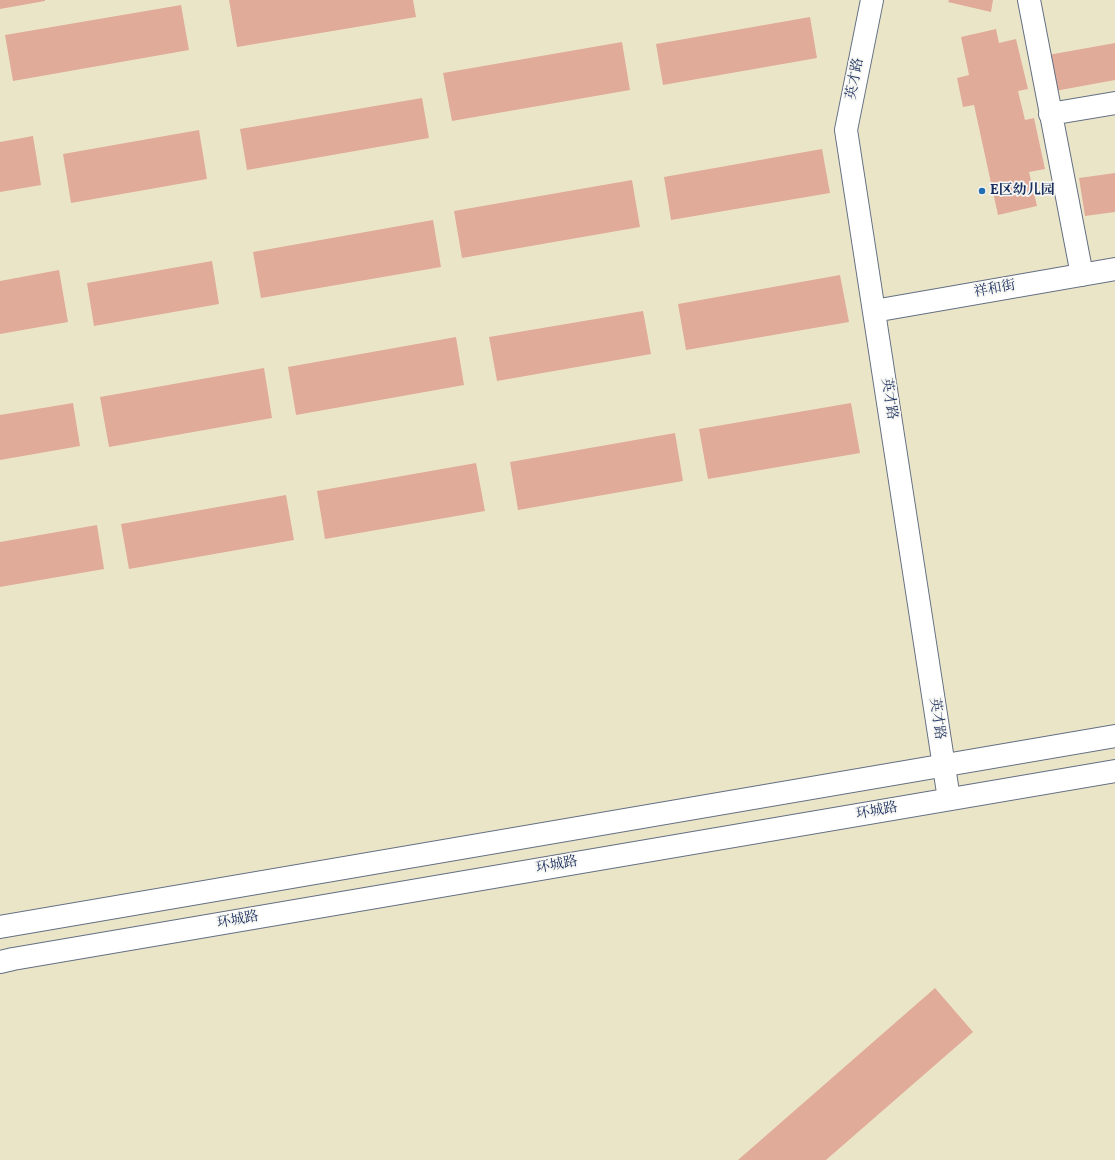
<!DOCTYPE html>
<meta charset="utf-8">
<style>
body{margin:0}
canvas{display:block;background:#ebe5c7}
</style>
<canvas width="1115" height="1160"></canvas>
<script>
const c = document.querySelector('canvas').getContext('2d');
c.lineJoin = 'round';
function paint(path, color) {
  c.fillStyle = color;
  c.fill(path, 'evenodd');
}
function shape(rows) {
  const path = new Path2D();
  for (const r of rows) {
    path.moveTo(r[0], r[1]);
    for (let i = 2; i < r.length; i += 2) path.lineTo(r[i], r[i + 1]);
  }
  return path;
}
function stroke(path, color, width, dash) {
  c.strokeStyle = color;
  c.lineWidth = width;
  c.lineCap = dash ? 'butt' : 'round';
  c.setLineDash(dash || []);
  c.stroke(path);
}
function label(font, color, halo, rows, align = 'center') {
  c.font = font + ' Vollkorn,"Noto Serif SC",serif';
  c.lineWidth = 3.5;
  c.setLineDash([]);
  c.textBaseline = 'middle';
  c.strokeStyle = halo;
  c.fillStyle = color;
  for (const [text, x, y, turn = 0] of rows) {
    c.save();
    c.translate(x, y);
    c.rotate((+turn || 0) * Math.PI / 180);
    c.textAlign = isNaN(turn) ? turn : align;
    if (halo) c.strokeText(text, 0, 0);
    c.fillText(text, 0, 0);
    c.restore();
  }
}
paint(shape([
 [0,0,45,0,45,1,0,9],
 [229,0,413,0,416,17,237,47],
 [949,0,993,0,991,12,948,2],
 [181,5,189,50,13,81,5,35],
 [810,17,817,58,663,85,656,44],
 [996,29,999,43,1016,39,1028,89,1018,91,1025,120,1034,118,1045,169,1029,172,1037,206,998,215,974,105,963,107,957,78,969,75,961,37],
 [622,42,630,90,452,121,443,73],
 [1115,43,1115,80,1055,91,1048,55],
 [422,98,429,138,247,170,240,129],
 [199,130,207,179,71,203,63,154],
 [33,136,41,185,0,192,0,142],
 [822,149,830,193,671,220,664,177],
 [1115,173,1115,212,1085,216,1079,178],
 [632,180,640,227,462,258,454,211],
 [433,220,441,267,261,298,253,252],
 [212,261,219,304,94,326,87,283],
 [59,270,68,322,0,334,0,281],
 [840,275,849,322,686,350,678,304],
 [643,311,651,354,497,381,489,337],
 [456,337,464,385,296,415,288,367],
 [264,368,272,418,109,447,100,397],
 [73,403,80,446,0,460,0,415],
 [851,403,860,453,708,479,699,429],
 [675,433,683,481,518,510,510,462],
 [476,463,485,511,325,539,317,491],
 [286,495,294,540,129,569,121,524],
 [97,525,104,569,0,587,0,542],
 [935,988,973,1032,826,1160,738,1160]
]), '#e1ab99');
const minor = shape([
 [872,0,846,130,949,799],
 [1029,0,1082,275],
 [1050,114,1115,103],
 [874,311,1115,269]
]);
const primary = shape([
 [0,927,1115,736],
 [0,962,13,959,1115,771]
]);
stroke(minor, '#646f83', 24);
stroke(primary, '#646f83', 24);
stroke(minor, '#fff', 22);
stroke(primary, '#fff', 22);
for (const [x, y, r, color] of [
 [982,191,4,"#1f6fb2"]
]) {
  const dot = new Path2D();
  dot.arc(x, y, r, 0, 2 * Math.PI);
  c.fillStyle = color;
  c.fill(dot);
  stroke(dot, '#f6f6f2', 1.5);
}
label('14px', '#1b2f5e', '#f6f6f2', [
 ["英才路",856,79,-79],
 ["祥和街",995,290,-10],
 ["英才路",888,399,81],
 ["英才路",936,719,82],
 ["环城路",877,812,-10],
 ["环城路",557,866,-10],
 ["环城路",238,921,-10]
]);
label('bold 14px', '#1b2f5e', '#f6f6f2', [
 ["E区幼儿园",990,191]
], 'left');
</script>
